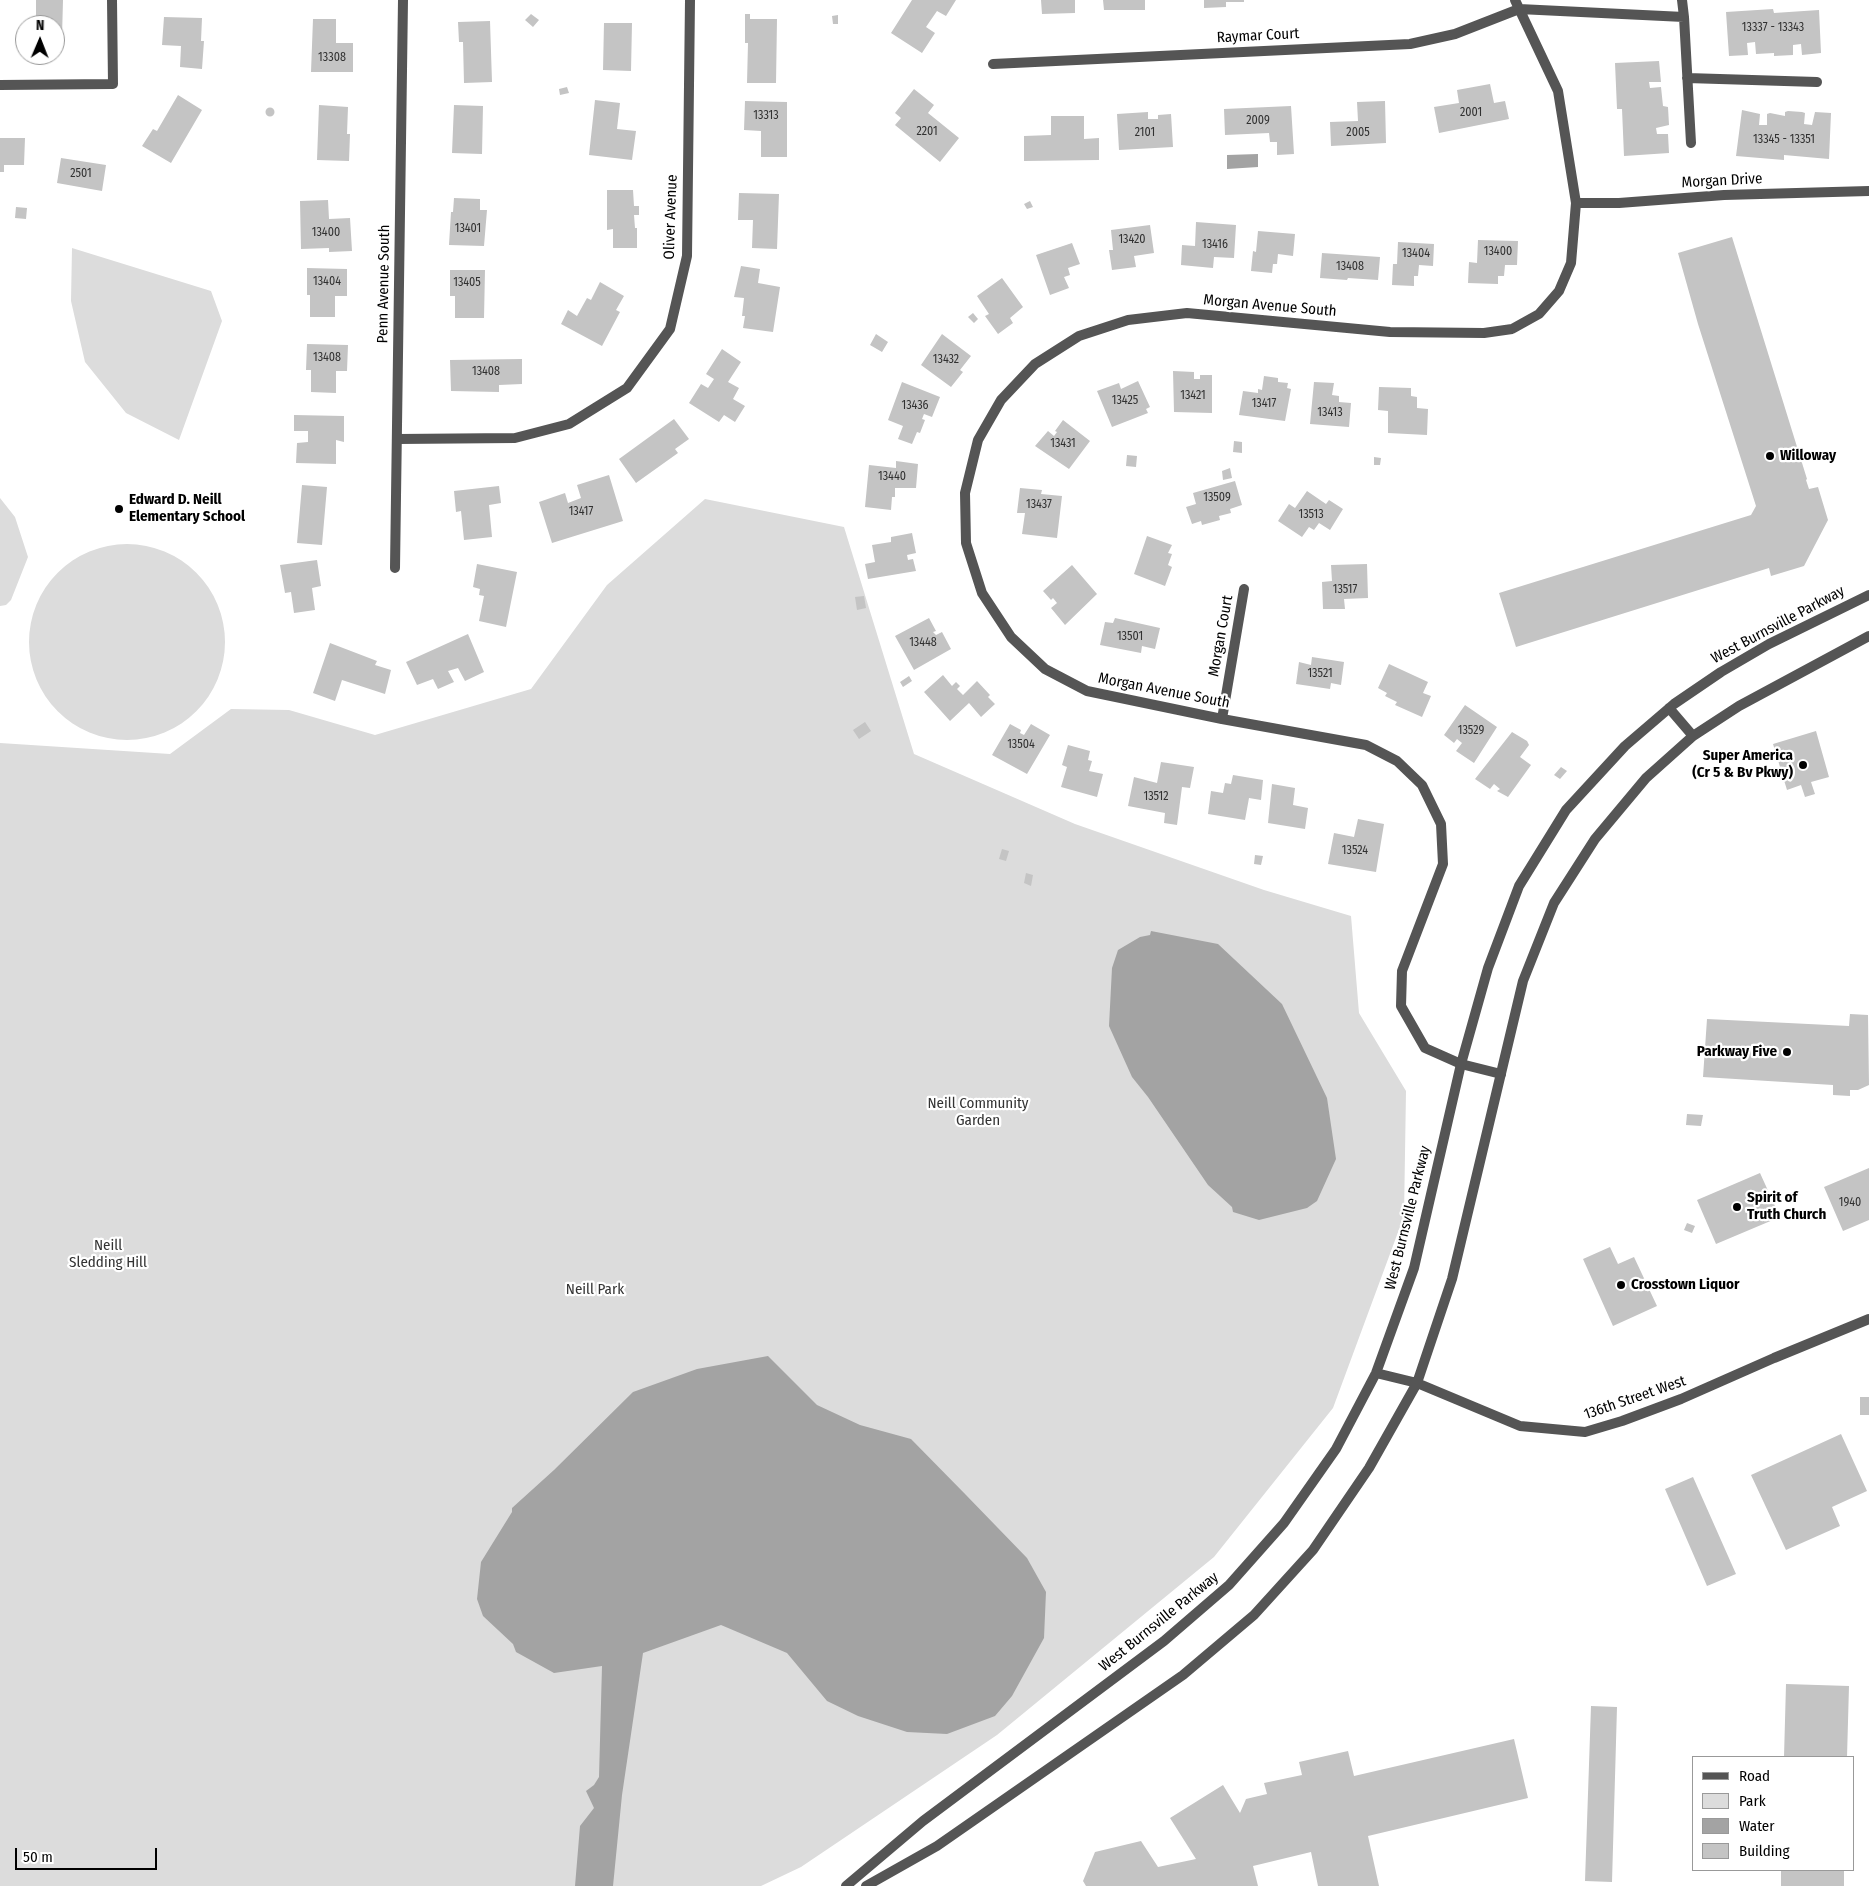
<!DOCTYPE html>
<style>
body{margin:0}
#map{position:relative;width:1869px;height:1886px;overflow:hidden;background:#fff;font-family:"Fira Sans Condensed",sans-serif}
canvas{display:block}
.legend{position:absolute;left:1692px;top:1756px;width:162px;height:115px;box-sizing:border-box;background:#fff;border:1px solid #999;margin:0;padding:6px 9px;list-style:none;font-size:15px;color:#000}
.legend li{display:flex;align-items:center;gap:10px;height:25px}
.legend b{width:25px;border:1px solid #999}
.north{position:absolute;left:15px;top:15px;width:50px;height:50px;box-sizing:border-box;background:#fff;border:1px solid #999;border-radius:50%;rotate:1deg;font-size:14px;font-weight:700;line-height:20px;text-align:center;color:#000}
.north::after{content:'';display:block;margin:auto;width:18px;height:22px;background:#000;clip-path:polygon(50% 0,100% 100%,50% 72%,0 100%)}
.scale{position:absolute;left:15px;top:1848px;width:142px;height:22px;box-sizing:border-box;border:2px solid #000;border-top:0;padding-left:6px;font-size:15px;line-height:18px;white-space:nowrap;color:#000;-webkit-text-stroke:4px #fff;paint-order:stroke}
</style>
<div id="map">
<canvas width="1869" height="1886"></canvas>
<ul class="legend">
<li><b style="height:6px;background:#555"></b>Road</li>
<li><b style="height:14px;background:#dcdcdc"></b>Park</li>
<li><b style="height:14px;background:#a3a3a3"></b>Water</li>
<li><b style="height:14px;background:#c4c4c4"></b>Building</li>
</ul>
<div class="north">N</div>
<div class="scale">50 m</div>
</div>
<script>
const c = document.querySelector('canvas').getContext('2d');
c.lineJoin = 'round';
function paint(path, color) {
  c.fillStyle = color;
  c.fill(path, 'evenodd');
}
function shape(rows) {
  const path = new Path2D();
  for (const r of rows) {
    if (r.length === 3) {
      path.moveTo(r[0] + r[2], r[1]);
      path.arc(r[0], r[1], r[2], 0, 2 * Math.PI);
      continue;
    }
    path.moveTo(r[0], r[1]);
    for (let i = 2; i < r.length; i += 2) path.lineTo(r[i], r[i + 1]);
  }
  return path;
}
function stroke(path, color, width, dash) {
  c.strokeStyle = color;
  c.lineWidth = width;
  c.lineCap = dash ? 'butt' : 'round';
  c.setLineDash(dash || []);
  c.stroke(path);
}
function label(font, color, halo, rows, align = 'center') {
  c.font = font + ' "Fira Sans Condensed",sans-serif';
  c.lineWidth = 4.5;
  c.setLineDash([]);
  c.textBaseline = 'middle';
  c.strokeStyle = halo;
  c.fillStyle = color;
  for (const [text, x, y, turn = 0] of rows) {
    c.save();
    c.translate(x, y);
    c.rotate((+turn || 0) * Math.PI / 180);
    c.textAlign = isNaN(turn) ? turn : align;
    if (halo) c.strokeText(text, 0, 0);
    c.fillText(text, 0, 0);
    c.restore();
  }
}
paint(shape([
 [72,248,211,291,222,321,179,440,126,413,85,362,71,301],
 [0,498,15,517,28,557,11,600,6,605,0,606],
 [705,499,844,527,914,754,1075,824,1264,890,1351,916,1359,1013,1406,1091,1404,1216,1333,1408,1214,1557,997,1735,801,1867,761,1886,0,1886,0,743,170,754,231,709,289,710,375,735,531,689,607,585],
 [127,642,98]
]), '#dcdcdc');
paint(shape([
 [1258,154,1258,167,1227,169,1227,155],
 [1151,931,1218,944,1282,1004,1327,1098,1336,1159,1317,1201,1307,1208,1259,1220,1233,1212,1232,1207,1208,1185,1148,1097,1132,1077,1109,1026,1112,968,1118,950,1140,937,1150,935],
 [768,1356,817,1405,860,1425,911,1439,966,1495,1027,1558,1046,1592,1044,1638,1012,1696,995,1716,947,1734,907,1732,858,1716,827,1701,787,1653,721,1625,643,1653,622,1795,613,1886,575,1886,580,1826,594,1808,586,1791,594,1785,599,1777,602,1666,554,1673,516,1652,513,1644,483,1616,477,1599,481,1562,512,1512,512,1508,554,1470,633,1392,697,1369]
]), '#a3a3a3');
paint(shape([
 [36,0,63,0,62,37,55,37,55,25,36,25],
 [912,0,956,0,946,16,937,11,926,27,935,33,922,53,891,33],
 [1041,0,1075,0,1075,13,1042,14],
 [1103,0,1145,0,1145,10,1104,10],
 [1204,0,1244,0,1244,2,1226,2,1226,7,1204,8],
 [1773,9,1774,13,1819,10,1821,53,1802,55,1801,44,1793,45,1793,55,1774,56,1774,53,1756,54,1755,42,1747,43,1748,55,1729,56,1726,12],
 [531,14,539,20,533,27,525,20],
 [745,14,750,14,750,19,777,19,776,83,747,83,748,43,745,43],
 [838,15,838,24,833,24,832,16],
 [164,17,202,18,201,41,204,41,202,69,180,67,181,46,162,45],
 [313,19,336,19,336,43,353,43,353,72,311,72],
 [490,21,492,82,464,83,463,42,459,42,458,22],
 [604,23,632,23,631,71,603,70],
 [1659,61,1661,82,1649,82,1650,88,1661,87,1663,106,1668,107,1669,125,1656,128,1657,134,1668,134,1669,153,1624,156,1622,109,1617,109,1615,63],
 [1490,84,1494,103,1505,101,1509,119,1439,133,1434,107,1459,103,1457,90],
 [567,87,569,93,560,95,559,89],
 [914,89,934,105,928,113,959,138,940,162,895,125,901,118,895,113],
 [178,95,202,110,171,163,142,146,153,129,157,131],
 [595,100,620,103,617,129,636,131,632,160,589,155],
 [745,101,787,102,787,157,761,157,761,131,744,130],
 [1385,101,1386,143,1331,146,1330,122,1358,121,1357,102],
 [319,105,348,107,347,134,350,134,349,161,317,160],
 [454,105,483,106,482,154,452,153],
 [1291,106,1294,154,1277,155,1277,142,1270,142,1269,133,1225,135,1224,109],
 [270,112,4.5],
 [1742,110,1760,114,1759,125,1767,125,1767,114,1770,113,1785,116,1785,112,1788,111,1802,112,1805,113,1804,124,1812,125,1815,112,1831,113,1829,159,1784,155,1784,160,1736,156],
 [1148,112,1148,119,1158,119,1158,115,1171,114,1173,147,1119,150,1117,114],
 [1051,116,1084,116,1084,139,1099,138,1099,160,1024,161,1024,136,1051,135],
 [0,138,25,138,24,165,4,165,4,172,0,172],
 [61,158,106,165,102,191,57,183],
 [607,190,633,190,634,206,639,206,639,215,634,215,635,228,637,228,637,248,613,248,613,229,607,230],
 [739,193,779,194,777,249,752,248,753,220,738,220],
 [454,198,480,199,480,210,487,210,484,246,449,245,451,212,453,212],
 [328,200,329,219,350,218,352,251,329,252,329,248,301,249,300,201],
 [1030,201,1033,207,1027,209,1024,204],
 [16,207,27,208,26,219,15,218],
 [1196,222,1236,225,1234,258,1214,257,1213,268,1181,265,1182,245,1195,246],
 [1150,225,1154,253,1134,256,1136,267,1112,270,1109,250,1113,250,1111,230],
 [1258,231,1295,234,1293,256,1278,254,1277,264,1273,264,1272,273,1251,271,1253,251,1256,252],
 [1732,237,1807,479,1806,480,1809,489,1818,487,1828,520,1804,566,1771,576,1769,568,1516,647,1499,593,1751,515,1756,506,1698,324,1678,253],
 [1478,240,1518,241,1517,265,1505,265,1504,276,1498,276,1498,284,1468,283,1469,262,1477,263],
 [1398,242,1434,244,1433,266,1419,265,1418,276,1414,276,1414,286,1392,285,1393,264,1397,264],
 [1072,243,1080,264,1068,268,1070,275,1064,277,1069,288,1050,295,1036,255],
 [1322,253,1380,257,1378,280,1348,278,1347,280,1320,278],
 [741,266,760,269,758,283,780,287,773,332,743,328,745,316,742,316,744,298,734,297],
 [307,268,347,269,347,296,335,296,335,317,310,317,310,295,307,295],
 [450,270,485,270,484,318,455,318,455,296,450,296],
 [1002,278,1023,307,1010,318,1013,323,998,334,985,316,989,314,977,296],
 [600,282,624,296,616,310,620,312,602,346,561,324,568,310,577,316,587,298,591,300],
 [973,313,978,319,974,323,968,317],
 [876,334,888,342,882,352,870,345],
 [942,334,971,356,960,370,963,372,951,387,921,365],
 [307,344,348,345,347,371,336,371,336,393,311,392,311,370,306,370],
 [722,349,741,362,728,382,739,388,733,399,745,406,735,422,724,415,719,422,689,403,701,384,708,388,714,379,706,374],
 [522,359,522,384,499,385,499,392,451,391,450,360],
 [1173,371,1194,372,1194,379,1200,379,1200,375,1212,375,1212,413,1174,412],
 [1264,376,1278,378,1278,382,1288,383,1287,388,1291,389,1285,421,1239,415,1243,391,1258,393,1258,389,1262,390],
 [1138,381,1150,407,1146,409,1148,413,1112,427,1097,391,1119,383,1121,389],
 [902,382,940,397,932,417,924,414,922,419,925,420,920,433,917,432,912,444,898,439,903,426,888,420],
 [1314,382,1334,383,1332,395,1339,396,1339,402,1351,403,1349,427,1310,424],
 [1379,387,1411,388,1411,396,1417,397,1417,408,1428,409,1427,435,1388,433,1388,411,1378,410],
 [294,415,344,416,344,442,336,440,336,464,296,463,297,443,308,442,308,431,294,431],
 [674,419,689,439,675,449,678,453,636,483,619,459],
 [1063,420,1090,441,1069,469,1035,446,1048,431,1054,436,1057,432,1055,431],
 [1234,441,1242,442,1242,453,1233,452],
 [1127,455,1137,456,1136,467,1126,466],
 [1374,457,1381,458,1380,465,1374,465],
 [896,461,918,464,916,488,895,488,895,497,892,497,891,510,865,507,869,465,896,468],
 [1230,468,1232,478,1223,480,1222,471],
 [609,475,623,521,552,543,539,502,565,493,568,503,581,498,577,485],
 [1235,481,1242,505,1230,509,1231,513,1219,516,1220,520,1202,525,1201,521,1192,524,1186,507,1196,504,1193,493],
 [302,485,327,487,322,545,297,543],
 [499,486,501,503,489,505,492,537,464,540,461,511,456,512,454,491],
 [1020,488,1042,490,1041,494,1062,496,1057,538,1022,534,1025,513,1017,513],
 [1307,491,1326,504,1329,500,1343,509,1330,530,1319,523,1314,530,1309,527,1302,537,1278,521,1289,504,1295,508],
 [912,533,916,553,907,555,908,560,913,559,916,571,868,579,865,564,875,562,872,545,891,542,891,537],
 [1147,536,1172,545,1168,553,1172,554,1168,565,1172,567,1165,586,1134,574],
 [317,560,321,586,312,588,315,610,294,613,291,592,285,593,280,565],
 [477,564,517,572,506,627,479,621,484,596,479,595,480,589,473,587],
 [1367,564,1368,598,1344,599,1345,609,1323,609,1322,582,1332,581,1331,565],
 [1072,565,1097,594,1065,625,1051,608,1057,603,1053,598,1051,600,1043,591],
 [864,596,866,608,857,610,855,597],
 [929,618,936,631,933,632,936,635,942,632,951,649,914,670,895,636],
 [1115,618,1160,628,1155,649,1142,646,1141,653,1100,645,1105,622,1113,623],
 [468,634,484,672,465,681,458,668,448,671,454,682,438,689,433,679,417,685,406,662],
 [330,643,377,661,375,665,391,670,385,694,342,680,335,701,313,693],
 [1312,657,1344,662,1341,685,1331,683,1330,689,1296,684,1299,662,1311,665],
 [1389,664,1428,682,1423,693,1431,696,1422,717,1395,705,1397,702,1385,696,1387,693,1378,688],
 [943,675,952,686,956,682,960,686,957,689,963,695,977,681,990,695,988,697,995,704,981,717,969,703,950,721,924,692],
 [909,676,912,681,903,687,900,682],
 [1465,705,1497,727,1474,763,1456,751,1462,743,1457,739,1454,743,1444,735],
 [865,722,871,731,859,739,853,730],
 [1010,724,1021,730,1020,733,1024,735,1031,724,1050,735,1027,774,992,755],
 [1816,731,1829,777,1811,782,1815,794,1805,797,1801,785,1787,790,1773,744],
 [1512,732,1527,741,1529,745,1520,757,1531,765,1508,797,1497,791,1500,789,1494,784,1490,789,1475,779],
 [1068,745,1090,751,1088,760,1092,761,1089,771,1103,774,1097,797,1061,787,1067,767,1062,765],
 [1161,762,1194,767,1190,788,1182,787,1177,825,1164,823,1165,813,1128,806,1134,777,1157,783],
 [1561,767,1567,771,1560,779,1554,775],
 [1233,775,1263,780,1261,800,1249,798,1245,820,1208,814,1211,791,1223,793,1225,783,1231,784],
 [1272,784,1295,788,1293,805,1308,808,1305,829,1268,823],
 [1358,819,1384,824,1376,872,1328,864,1334,833,1354,837],
 [1002,849,1009,851,1006,861,999,859],
 [1255,855,1263,856,1261,865,1254,864],
 [1026,873,1033,875,1031,886,1024,883],
 [1850,1014,1868,1015,1869,1085,1858,1090,1850,1090,1850,1096,1833,1095,1833,1085,1703,1077,1707,1019,1849,1026],
 [1687,1114,1703,1115,1701,1126,1686,1125],
 [1869,1168,1869,1220,1843,1231,1824,1187],
 [1760,1173,1780,1217,1716,1244,1697,1200],
 [1687,1223,1695,1226,1692,1233,1684,1230],
 [1610,1247,1618,1264,1634,1257,1657,1306,1613,1326,1583,1259],
 [1860,1397,1869,1397,1869,1415,1860,1415],
 [1841,1434,1867,1491,1832,1507,1840,1526,1786,1550,1751,1475],
 [1693,1477,1736,1574,1707,1586,1665,1489],
 [1786,1684,1849,1686,1847,1757,1784,1757],
 [1591,1706,1617,1707,1612,1882,1585,1881],
 [1514,1739,1528,1798,1368,1836,1379,1886,1318,1886,1311,1852,1253,1866,1258,1886,1086,1886,1083,1881,1095,1852,1141,1841,1158,1867,1196,1859,1170,1818,1223,1785,1240,1813,1246,1799,1267,1794,1264,1783,1302,1775,1299,1762,1348,1751,1354,1776],
 [1781,1870,1844,1870,1844,1886,1781,1886]
]), '#c4c4c4');
stroke(shape([
 [1682,0,1684,17],
 [993,64,1410,44,1455,34,1519,9,1684,17,1691,143],
 [1687,78,1817,82],
 [0,85,113,84,112,0],
 [1576,203,1619,203,1724,195,1869,191],
 [398,439,515,438,569,424,627,388,670,329,687,256,690,0],
 [395,568,403,0],
 [1222,719,1244,589],
 [1501,1074,1461,1064,1425,1048,1401,1006,1402,971,1443,864,1441,824,1422,785,1397,761,1366,745,1222,719,1087,691,1045,669,1011,637,982,593,966,543,965,493,978,440,1001,400,1035,364,1079,336,1128,320,1187,313,1390,332,1484,333,1512,329,1539,314,1559,291,1571,263,1576,203,1558,91,1515,0]
]), '#555', 10);
stroke(shape([
 [1669,708,1693,736],
 [1376,1373,1417,1383,1520,1426,1585,1432,1622,1421,1681,1399,1774,1358,1869,1319],
 [846,1886,923,1821,1164,1641,1229,1585,1284,1523,1336,1449,1376,1373,1414,1268,1461,1064,1488,968,1519,886,1566,810,1625,746,1674,704,1721,672,1769,644,1869,595],
 [866,1886,937,1846,1183,1675,1254,1615,1313,1550,1369,1468,1417,1383,1452,1279,1523,981,1554,903,1595,839,1646,778,1693,736,1739,706,1869,636]
]), '#555', 10);
for (const [x, y, r, color] of [
 [1770,456,5,"#000"],
 [119,509,5,"#000"],
 [1803,765,5,"#000"],
 [1787,1052,5,"#000"],
 [1737,1207,5,"#000"],
 [1621,1285,5,"#000"]
]) {
  const dot = new Path2D();
  dot.arc(x, y, r, 0, 2 * Math.PI);
  c.fillStyle = color;
  c.fill(dot);
  stroke(dot, '#fff', 2);
}
label('12px', '#313131', null, [
 ["13337 - 13343",1773,28],
 ["13308",332,58],
 ["2001",1471,113],
 ["13313",766,116],
 ["2009",1258,121],
 ["2201",927,132],
 ["2101",1145,133],
 ["2005",1358,133],
 ["13345 - 13351",1784,140],
 ["2501",81,174],
 ["13401",468,229],
 ["13400",326,233],
 ["13420",1132,240],
 ["13416",1215,245],
 ["13400",1498,252],
 ["13404",1416,254],
 ["13408",1350,267],
 ["13404",327,282],
 ["13405",467,283],
 ["13408",327,358],
 ["13432",946,360],
 ["13408",486,372],
 ["13421",1193,396],
 ["13425",1125,401],
 ["13417",1264,404],
 ["13436",915,406],
 ["13413",1330,413],
 ["13431",1063,444],
 ["13440",892,477],
 ["13509",1217,498],
 ["13437",1039,505],
 ["13417",581,512],
 ["13513",1311,515],
 ["13517",1345,590],
 ["13501",1130,637],
 ["13448",923,643],
 ["13521",1320,674],
 ["13529",1471,731],
 ["13504",1021,745],
 ["13512",1156,797],
 ["13524",1355,851],
 ["1940",1850,1203]
]);
label('15px', '#000', '#fff', [
 ["Raymar Court",1258,36,-3],
 ["Morgan Drive",1722,181,-3],
 ["Oliver Avenue",671,217,-88],
 ["Penn Avenue South",384,284,-89],
 ["Morgan Avenue South",1270,306,5],
 ["West Burnsville Parkway",1778,625,-28],
 ["Morgan Court",1221,636,-80],
 ["Morgan Avenue South",1164,691,11],
 ["West Burnsville Parkway",1408,1218,-76],
 ["136th Street West",1635,1398,-19],
 ["West Burnsville Parkway",1159,1622,-39]
]);
label('bold 15px', '#000', '#fff', [
 ["Willoway",1780,456],
 ["Edward D. Neill",129,500],
 ["Elementary School",129,517],
 ["Super America",1793,756,"right"],
 ["(Cr 5 & Bv Pkwy)",1793,773,"right"],
 ["Parkway Five",1777,1052,"right"],
 ["Spirit of",1747,1198],
 ["Truth Church",1747,1215],
 ["Crosstown Liquor",1631,1285]
], 'left');
label('15px', '#333', '#fff', [
 ["Neill Community",978,1104],
 ["Garden",978,1121],
 ["Neill",108,1246],
 ["Sledding Hill",108,1263],
 ["Neill Park",595,1290]
]);
</script>
